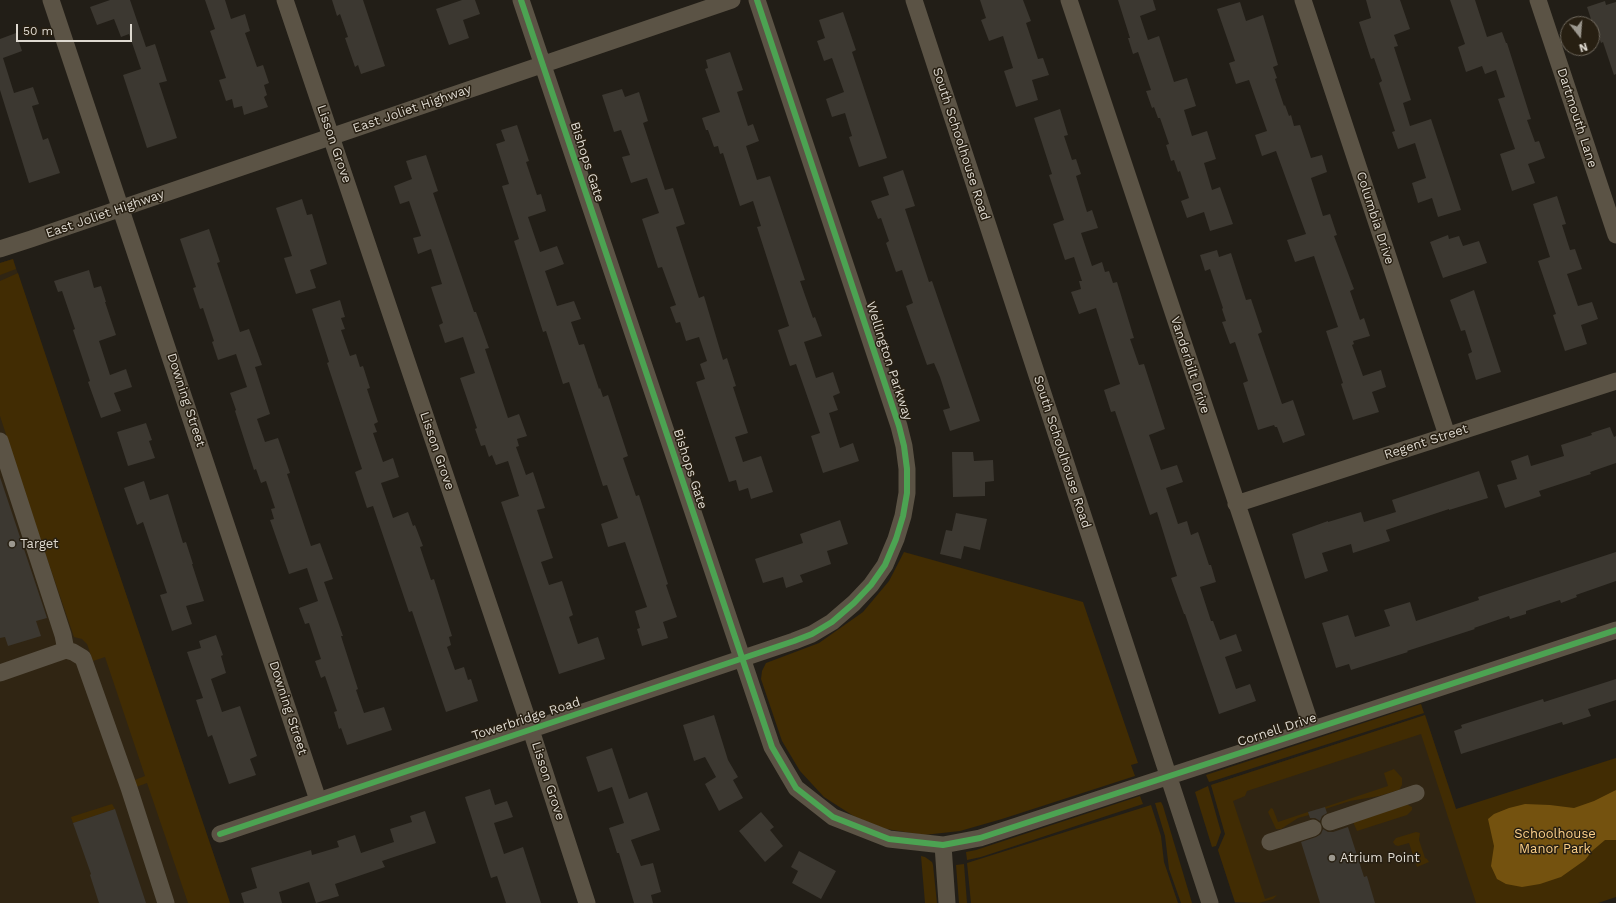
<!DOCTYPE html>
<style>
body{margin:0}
#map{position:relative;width:1616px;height:903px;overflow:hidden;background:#221e17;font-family:"Work Sans",sans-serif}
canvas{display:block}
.north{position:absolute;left:1560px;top:16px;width:40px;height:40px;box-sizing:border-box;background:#271f12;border:1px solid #70695e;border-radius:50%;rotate:163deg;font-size:11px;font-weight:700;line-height:16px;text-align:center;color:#ded9d0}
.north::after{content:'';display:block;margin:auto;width:14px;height:18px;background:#9c988f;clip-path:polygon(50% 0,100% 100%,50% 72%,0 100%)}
.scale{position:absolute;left:16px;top:24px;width:116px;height:18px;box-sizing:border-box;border:2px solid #ded9d0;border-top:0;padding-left:5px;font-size:12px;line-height:14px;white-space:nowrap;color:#ded9d0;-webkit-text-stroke:3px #271f12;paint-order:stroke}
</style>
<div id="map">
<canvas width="1616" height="903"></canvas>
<div class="north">N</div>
<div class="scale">50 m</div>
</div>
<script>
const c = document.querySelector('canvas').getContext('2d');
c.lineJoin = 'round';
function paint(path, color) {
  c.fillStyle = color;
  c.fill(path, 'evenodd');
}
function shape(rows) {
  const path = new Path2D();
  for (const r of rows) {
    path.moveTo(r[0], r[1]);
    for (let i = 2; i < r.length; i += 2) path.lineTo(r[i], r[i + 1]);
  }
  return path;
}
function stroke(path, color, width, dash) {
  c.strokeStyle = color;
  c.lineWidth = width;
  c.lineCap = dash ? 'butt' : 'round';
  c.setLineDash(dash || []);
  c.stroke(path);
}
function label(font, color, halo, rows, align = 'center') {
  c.font = font + ' "Work Sans",sans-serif';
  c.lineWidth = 3;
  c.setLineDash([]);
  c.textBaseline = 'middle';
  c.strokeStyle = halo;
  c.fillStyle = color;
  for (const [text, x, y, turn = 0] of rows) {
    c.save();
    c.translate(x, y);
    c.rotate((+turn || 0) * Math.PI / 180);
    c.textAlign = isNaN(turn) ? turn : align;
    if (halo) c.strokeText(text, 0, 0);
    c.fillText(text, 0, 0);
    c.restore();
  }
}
paint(shape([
 [13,259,230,903,0,903,0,263],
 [1425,715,1487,903,1235,903,1218,850,1225,834,1211,785]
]), '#302513');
paint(shape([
 [13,259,16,269,0,275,0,263],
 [18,273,230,903,188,903,147,783,136,787,132,781,145,776,105,657,93,661,87,644,82,639,74,637,38,532,0,416,0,281],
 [904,552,1083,602,1138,763,1131,765,1135,776,1002,819,960,831,924,835,886,829,855,817,824,797,800,771,782,741,761,679,762,671,766,663,819,643,863,612,889,581],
 [1421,704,1424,713,1213,781,1209,782,1206,775],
 [1425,715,1456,809,1616,758,1616,897,1598,903,1476,903,1421,734,1247,791,1245,796,1233,801,1265,899,1277,895,1273,899,1259,903,1235,902,1218,850,1225,834,1211,785],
 [1394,769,1402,778,1402,785,1399,790,1379,796,1350,801,1325,809,1325,807,1388,786,1384,773],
 [1208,786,1221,832,1216,846,1212,847,1195,792],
 [1140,796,1143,804,981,857,967,860,966,852,976,850],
 [1161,802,1163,806,1192,903,1181,903,1169,869,1165,836,1155,803],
 [112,804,115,809,73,823,71,817],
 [1406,804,1412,807,1412,810,1407,815,1357,831,1353,822],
 [1151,805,1161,836,1164,862,1178,903,971,903,967,863],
 [1271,808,1273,809,1278,822,1308,812,1309,815,1298,818,1281,829,1276,829,1268,812],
 [1416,832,1420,833,1419,840,1425,858,1427,859,1429,862,1417,867,1409,843,1398,846,1395,845,1393,842,1396,838],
 [921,856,925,857,932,862,933,865,937,903,925,903],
 [964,864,967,903,959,903,956,865]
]), '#412c03');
paint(shape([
 [1616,790,1616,840,1605,840,1592,851,1585,860,1561,877,1540,884,1522,887,1506,884,1497,879,1491,866,1494,846,1488,819,1494,814,1509,808,1525,804,1550,805,1574,808,1594,801]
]), '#74520f');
paint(shape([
 [110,0,130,0,146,47,155,44,167,81,159,83,177,138,147,148,123,75,141,69,129,34,121,37,114,19,97,25,90,7],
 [205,0,225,0,231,19,245,14,250,31,245,33,257,67,263,65,269,83,264,85,267,95,264,97,268,107,244,115,242,106,234,108,232,99,226,101,219,80,226,78,210,31,215,29],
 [332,0,363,0,385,66,361,74,358,65,355,67,345,38,348,37,340,14,337,16],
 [462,0,475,0,480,14,463,20,469,38,449,45,436,9],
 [980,0,1023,0,1031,21,1026,23,1038,59,1043,58,1049,75,1032,80,1038,100,1016,107,1004,71,1013,68,1003,36,989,41,981,20,986,18],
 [1118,0,1153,0,1156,10,1140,16,1148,40,1159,36,1174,82,1187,78,1196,106,1184,110,1192,136,1207,131,1216,159,1204,163,1212,190,1220,187,1233,224,1210,231,1204,212,1187,218,1181,201,1189,198,1180,171,1178,172,1174,160,1171,161,1166,145,1169,144,1160,118,1158,118,1154,107,1152,108,1146,91,1151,90,1138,52,1133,54,1128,38,1130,38],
 [1366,0,1400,0,1410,29,1394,35,1398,46,1394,47,1411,100,1403,103,1410,126,1431,119,1461,210,1438,217,1432,198,1418,203,1412,183,1426,178,1415,143,1398,149,1392,132,1395,131,1379,83,1382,81,1374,58,1371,59,1359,22,1371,18],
 [1450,0,1475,0,1487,37,1502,32,1506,43,1507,43,1531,119,1527,120,1535,142,1539,141,1545,158,1528,164,1535,183,1512,191,1500,154,1515,149,1498,99,1505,97,1496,70,1485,74,1482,66,1466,72,1458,47,1465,44],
 [1605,1,1606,5,1616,2,1616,74,1614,75,1603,42,1601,43,1597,31,1595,31,1587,7],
 [1240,2,1246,21,1263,15,1278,65,1273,67,1277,78,1275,79,1284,106,1285,105,1289,116,1291,115,1294,126,1300,125,1311,158,1322,155,1327,172,1311,178,1323,216,1330,214,1337,235,1334,236,1354,289,1350,291,1360,320,1364,318,1370,336,1353,341,1354,344,1352,345,1363,376,1381,370,1386,387,1372,392,1379,412,1353,420,1341,384,1343,383,1326,331,1338,327,1314,256,1295,262,1287,240,1306,234,1276,151,1262,156,1255,135,1267,131,1249,80,1236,84,1229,63,1235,61,1217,9],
 [843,12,856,50,852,52,887,158,859,167,849,137,852,136,845,113,832,117,826,99,844,92,832,58,824,61,817,41,825,38,819,20],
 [16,33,22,51,3,58,14,93,33,87,39,104,32,106,43,140,48,138,60,173,29,183,0,90,0,39],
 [730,52,743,90,737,92,748,126,753,124,759,141,746,146,757,180,770,176,805,280,800,281,813,318,815,317,822,336,804,342,816,378,833,372,840,393,833,396,838,410,829,413,840,448,853,443,859,461,823,473,811,436,820,433,796,364,790,366,778,330,789,326,757,227,761,226,753,201,740,206,723,153,720,154,718,146,714,147,708,130,706,130,702,118,720,112,705,69,708,68,706,60],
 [622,89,625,97,639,92,648,121,643,123,665,190,673,188,685,224,676,227,699,298,704,296,723,360,727,358,736,386,733,387,748,433,735,437,743,462,761,456,773,492,751,499,748,488,739,491,736,480,729,482,696,382,705,379,700,364,707,361,699,337,686,341,680,322,676,323,670,307,676,305,662,267,658,268,642,219,659,213,647,178,631,183,622,157,630,155,621,130,614,132,602,95],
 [1060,109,1068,135,1064,136,1072,160,1076,159,1081,174,1076,176,1087,212,1092,210,1098,228,1081,233,1092,266,1102,262,1105,272,1109,271,1113,283,1117,282,1134,338,1130,339,1139,365,1144,364,1165,429,1149,435,1161,470,1177,465,1183,482,1166,488,1178,524,1187,521,1191,535,1198,532,1209,565,1211,565,1216,582,1200,587,1211,621,1213,621,1220,640,1236,634,1242,651,1225,657,1236,689,1250,684,1256,701,1219,714,1185,614,1184,614,1171,578,1177,576,1157,512,1150,515,1115,411,1111,412,1104,390,1120,384,1096,308,1079,314,1071,292,1081,289,1079,281,1082,281,1074,257,1065,260,1053,224,1064,220,1049,175,1052,174,1034,118],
 [517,125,529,161,526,162,537,195,541,194,546,211,528,217,540,252,557,246,564,264,545,271,557,306,574,301,581,319,571,322,579,345,584,344,599,389,600,388,603,397,608,395,628,456,623,458,636,496,639,495,668,584,666,585,677,617,663,622,668,638,642,646,637,629,640,628,635,611,647,607,625,542,608,547,601,524,618,518,607,485,603,486,569,382,563,384,546,331,543,332,514,241,519,239,502,186,509,184,496,144,505,141,501,130],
 [426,155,438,191,433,193,474,312,476,312,489,348,485,349,508,418,519,414,527,436,517,439,519,446,516,447,526,475,533,472,545,508,537,510,553,558,541,562,549,585,562,581,573,615,569,617,578,644,598,637,605,659,559,674,501,502,519,496,508,461,496,465,492,455,489,457,485,445,481,446,475,429,477,428,460,378,475,373,463,337,445,343,439,325,443,323,431,287,442,284,431,249,418,254,413,238,421,236,409,201,400,204,394,186,412,179,406,161],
 [903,170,915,206,905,209,929,282,932,281,980,421,950,431,943,410,950,408,940,377,934,363,927,365,906,306,913,303,902,270,896,272,886,243,889,241,881,218,878,219,871,201,889,195,883,177],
 [1557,196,1566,224,1562,225,1570,250,1575,249,1582,269,1567,274,1578,306,1592,302,1598,319,1581,325,1587,344,1565,351,1553,315,1556,314,1538,261,1550,257,1533,204],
 [302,199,307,215,312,214,327,264,310,270,316,288,296,294,284,258,292,256,276,208],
 [209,229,220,262,217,263,240,332,249,329,262,365,255,367,270,414,257,419,265,442,278,438,290,473,287,474,311,546,320,543,333,579,324,582,343,636,341,636,358,689,356,690,364,713,384,707,392,730,347,745,341,728,339,729,334,712,337,711,325,676,321,678,315,661,321,659,309,623,305,624,299,608,318,601,307,568,289,574,270,520,274,519,271,509,275,508,266,481,261,483,256,469,254,470,235,411,236,410,230,393,247,387,236,354,218,360,212,342,214,341,203,308,200,309,193,288,196,287,180,239],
 [1448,235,1449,239,1459,236,1463,246,1479,241,1487,263,1443,278,1430,242],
 [1217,250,1219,257,1231,253,1246,300,1251,299,1262,332,1258,334,1282,404,1293,400,1305,435,1283,443,1277,427,1275,427,1274,425,1258,430,1243,383,1248,381,1235,342,1230,344,1222,322,1226,321,1222,309,1223,308,1210,269,1205,271,1200,255],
 [89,270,94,288,101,286,106,302,105,302,116,335,99,341,110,375,126,369,132,387,114,393,121,411,101,418,88,382,90,381,73,330,75,329,62,291,58,292,54,281],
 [1474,290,1501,372,1476,380,1468,354,1472,352,1465,330,1461,331,1450,300],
 [340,300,345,317,341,318,345,329,341,330,350,356,356,354,360,367,363,366,370,388,367,389,378,422,374,424,377,432,373,433,383,462,393,458,399,477,381,483,393,518,408,512,413,526,415,525,423,546,420,547,431,580,434,579,452,636,449,637,451,645,447,647,455,670,464,667,468,680,471,679,478,701,446,712,412,611,409,612,373,506,367,508,355,472,362,469,327,363,329,362,312,309],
 [146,423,152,440,149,441,155,458,128,466,117,432],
 [1610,427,1614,437,1616,436,1616,463,1590,472,1591,474,1539,491,1541,496,1505,508,1497,485,1517,479,1511,461,1528,455,1531,466,1564,456,1561,445,1592,435,1591,433],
 [952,452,973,452,974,461,993,460,994,481,985,482,985,496,953,497],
 [1479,471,1488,498,1449,510,1449,509,1386,530,1390,541,1353,553,1351,544,1322,553,1328,571,1305,579,1292,534,1328,521,1328,522,1361,512,1364,522,1396,512,1392,500],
 [0,477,47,618,36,621,41,636,8,646,5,637,0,638],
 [144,481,150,500,168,494,183,543,186,542,193,564,192,564,204,601,186,606,192,624,172,631,160,595,167,593,143,522,137,525,124,488],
 [956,513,987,519,980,550,964,546,961,559,940,554,946,530,952,531],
 [840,520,848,544,827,551,831,564,800,575,803,582,786,588,783,577,763,583,755,559,803,543,800,534],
 [1616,552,1616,581,1576,595,1577,597,1561,603,1560,600,1526,611,1526,614,1510,619,1509,616,1474,628,1475,629,1407,651,1408,652,1351,670,1349,664,1336,668,1322,623,1348,615,1355,637,1390,626,1384,610,1410,602,1416,621,1479,600,1478,597],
 [216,635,223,655,221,656,226,673,211,679,222,712,240,706,257,756,250,759,256,775,229,784,212,735,208,737,196,700,203,698,187,652,201,648,199,641],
 [1616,679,1616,700,1588,709,1591,716,1563,725,1562,722,1461,754,1454,731,1462,728,1461,725,1543,699,1544,702],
 [714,715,728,760,738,777,733,780,743,798,719,811,705,784,716,777,705,757,694,761,683,725],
 [612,748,629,799,647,792,660,830,631,840,641,866,653,863,661,892,651,895,653,903,634,903,619,853,617,853,609,828,624,823,612,787,598,792,586,757],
 [490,789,495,805,507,801,513,817,494,823,504,854,523,847,541,903,506,903,497,876,491,878,465,797],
 [1325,807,1327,813,1322,816,1320,821,1315,818,1310,818,1308,812],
 [115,809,146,903,99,903,90,875,91,874,73,823],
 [425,811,436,843,382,861,385,867,335,884,339,896,316,903,309,882,279,892,282,903,244,903,241,893,257,888,251,868,311,850,312,855,339,847,337,841,355,835,361,853,394,842,390,829,412,822,410,816],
 [761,812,774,827,770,830,783,846,765,862,739,831],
 [1348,827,1364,877,1367,876,1375,903,1320,903,1301,842,1316,837,1321,834,1323,829,1328,832,1333,832],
 [799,851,836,871,821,899,792,883,798,871,791,867]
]), '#3c3831');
stroke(shape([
 [51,0,318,800],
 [285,0,531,730,587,903],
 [521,0,772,747,796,788,833,817,889,839,943,845,980,838,1616,630],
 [914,0,1210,903],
 [1069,0,1312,729],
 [1303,0,1447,435],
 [1538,0,1616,235],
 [0,249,31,239,732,0],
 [0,441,63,635,66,650],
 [1236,504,1616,381],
 [0,673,66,650,73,652,83,658,129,788,166,903],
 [1330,822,1416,793],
 [220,834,794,641,812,634,832,622,854,603,871,585,885,565,896,539,903,516,907,493,907,469,904,446,899,426,757,0],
 [1270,842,1313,828],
 [943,845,947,903]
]), '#5b5345', 17);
stroke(shape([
 [521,0,772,747,796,788,833,817,889,839,943,845,980,838,1616,630],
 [220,834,794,641,812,634,832,622,854,603,871,585,885,565,896,539,903,516,907,493,907,469,904,446,899,426,757,0]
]), '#4ca352', 6);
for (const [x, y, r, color] of [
 [12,544,4,"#9c988f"],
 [1332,858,4,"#9c988f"]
]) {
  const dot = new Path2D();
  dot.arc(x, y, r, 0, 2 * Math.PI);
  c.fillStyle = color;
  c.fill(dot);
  stroke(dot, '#271f12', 1.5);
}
label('13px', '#ded9d0', '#271f12', [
 ["East Joliet Highway",412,109,-19],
 ["Dartmouth Lane",1577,118,72],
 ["Lisson Grove",334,144,71],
 ["South Schoolhouse Road",961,144,72],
 ["Bishops Gate",587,162,72],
 ["East Joliet Highway",105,214,-19],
 ["Columbia Drive",1375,218,72],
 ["Wellington Parkway",889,361,72],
 ["Vanderbilt Drive",1190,365,72],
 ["Downing Street",186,400,72],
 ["Regent Street",1426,442,-18],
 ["Lisson Grove",437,451,71],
 ["South Schoolhouse Road",1062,452,72],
 ["Bishops Gate",690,469,72],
 ["Downing Street",288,708,72],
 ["Towerbridge Road",526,719,-18],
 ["Cornell Drive",1277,730,-18],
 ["Lisson Grove",548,781,72]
]);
label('13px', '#ded9d0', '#271f12', [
 ["Target",20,544],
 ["Atrium Point",1340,858]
], 'left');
label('13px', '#face88', '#271f12', [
 ["Schoolhouse",1555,834],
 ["Manor Park",1555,849]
]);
</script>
